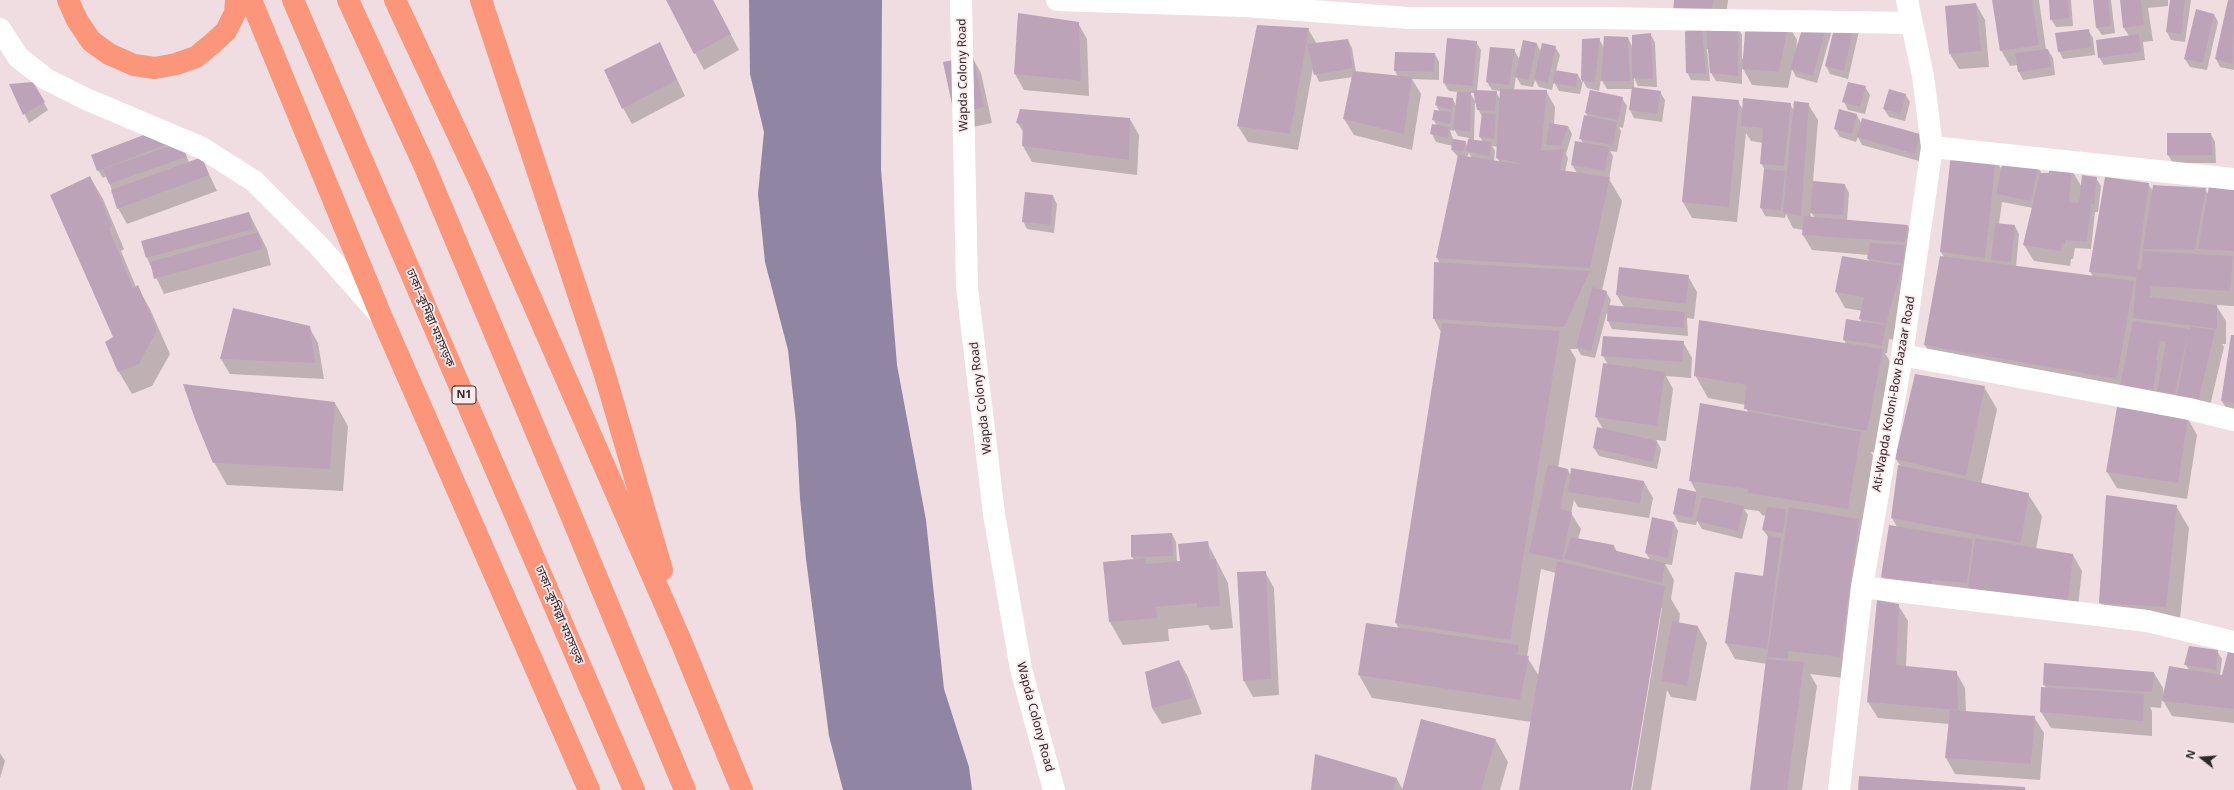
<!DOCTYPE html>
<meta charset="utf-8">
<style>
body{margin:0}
#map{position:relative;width:2234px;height:790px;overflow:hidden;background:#efdde1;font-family:"Noto Sans",sans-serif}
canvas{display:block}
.north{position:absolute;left:2182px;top:738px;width:40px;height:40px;-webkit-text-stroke:3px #fcebee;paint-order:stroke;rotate:287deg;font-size:11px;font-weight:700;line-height:16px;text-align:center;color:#2e2829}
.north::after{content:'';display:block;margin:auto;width:14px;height:18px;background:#2e2829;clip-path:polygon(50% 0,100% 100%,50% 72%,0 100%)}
</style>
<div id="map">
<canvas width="2234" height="790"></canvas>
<div class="north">N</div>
</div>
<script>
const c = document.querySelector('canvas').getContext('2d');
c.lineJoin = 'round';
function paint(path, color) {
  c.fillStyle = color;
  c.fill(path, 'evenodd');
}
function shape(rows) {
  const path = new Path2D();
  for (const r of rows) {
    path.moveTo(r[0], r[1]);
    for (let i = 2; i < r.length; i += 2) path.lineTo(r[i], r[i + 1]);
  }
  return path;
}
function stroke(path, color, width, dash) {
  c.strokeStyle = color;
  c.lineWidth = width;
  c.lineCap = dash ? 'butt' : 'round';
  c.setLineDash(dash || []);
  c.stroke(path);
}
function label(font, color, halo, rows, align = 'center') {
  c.font = font + ' "Noto Sans","Noto Sans Bengali",sans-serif';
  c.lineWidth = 3.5;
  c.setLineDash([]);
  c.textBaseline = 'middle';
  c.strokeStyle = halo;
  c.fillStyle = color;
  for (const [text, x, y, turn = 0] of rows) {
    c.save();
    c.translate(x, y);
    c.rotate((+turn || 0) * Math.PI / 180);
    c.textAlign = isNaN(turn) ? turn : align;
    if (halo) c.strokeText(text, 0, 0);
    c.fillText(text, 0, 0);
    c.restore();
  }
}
paint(shape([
 [749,0,882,0,881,169,897,365,926,520,944,689,969,767,972,790,843,790,829,736,806,559,800,498,796,423,788,350,765,262,758,194,764,132,750,74]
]), '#9086a3');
paint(shape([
 [667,0,713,0,739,50,704,70],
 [1675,0,1728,0,1725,27,1738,27,1742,35,1742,59,1788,24,1797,40,1796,52,1807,17,1832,30,1817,83,1796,77,1792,69,1788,88,1752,85,1742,67,1742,84,1716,81,1711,73,1709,49,1707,49,1710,81,1691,80,1687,72,1686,32,1674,12],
 [1993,0,2039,0,2046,50,2048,50,2053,58,2055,75,2023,80,2019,72,2018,65,2010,66,2001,50],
 [2050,0,2071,0,2073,26,2056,27,2051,19],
 [2094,0,2111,0,2115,33,2102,35,2097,28],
 [2121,0,2168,0,2168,6,2148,8,2153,41,2143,42,2145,60,2104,65,2099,57,2129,36,2124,28],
 [2171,0,2191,0,2185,42,2171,40,2167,32],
 [2229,0,2234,0,2234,70,2220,67,2216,59],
 [1976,4,1985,20,1989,67,1959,69,1950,54],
 [2214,14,2218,22,2207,70,2190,67,2185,59],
 [1836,21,1859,31,1848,79,1830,74,1826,66],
 [1078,23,1087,39,1089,96,1024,90,1015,74],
 [1258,26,1308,29,1317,44,1348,40,1352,48,1356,72,1398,77,1395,71,1435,54,1439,62,1439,80,1412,79,1421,94,1412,150,1354,135,1344,119,1353,77,1319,82,1313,68,1298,150,1248,142,1238,126],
 [2088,30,2093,38,2095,55,2063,59,2059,51],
 [1650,34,1655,42,1657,87,1638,86,1634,78,1634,88,1660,92,1665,100,1662,122,1634,118,1630,110,1633,89,1607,89,1601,79,1599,91,1587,88,1583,81,1580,94,1559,91,1554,82,1552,90,1539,87,1535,80,1533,87,1521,85,1516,76,1514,90,1546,91,1555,107,1554,125,1568,126,1572,134,1566,154,1568,158,1565,172,1577,173,1572,165,1583,143,1580,138,1588,117,1586,113,1590,91,1622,98,1627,106,1623,128,1619,127,1621,131,1617,152,1610,151,1613,156,1609,179,1622,201,1602,291,1606,292,1611,300,1609,306,1624,307,1617,295,1620,268,1688,276,1697,292,1694,319,1687,318,1688,336,1612,329,1608,321,1607,312,1595,358,1581,355,1577,348,1577,349,1570,349,1576,359,1558,468,1568,470,1571,476,1644,482,1653,498,1649,518,1578,507,1574,500,1571,513,1581,529,1578,539,1614,546,1617,552,1650,560,1646,553,1674,523,1678,531,1672,565,1665,564,1674,580,1671,599,1680,614,1679,623,1698,627,1707,643,1696,701,1671,697,1667,690,1651,790,1632,790,1662,608,1660,608,1630,790,1520,790,1531,722,1372,698,1359,675,1399,629,1396,623,1441,332,1434,319,1440,264,1437,258,1459,158,1452,150,1453,146,1436,142,1432,134,1437,126,1433,119,1440,112,1436,105,1453,99,1456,106,1458,92,1449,91,1444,83,1476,42,1481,50,1477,91,1496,92,1500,99,1501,91,1492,90,1487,82,1514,50,1520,60,1537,44,1541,52,1555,47,1560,55,1556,71,1578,75,1582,82,1583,40,1599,39,1604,48,1628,38,1633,48],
 [1470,93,1474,93,1476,102],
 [1475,102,1482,117,1480,137,1483,142,1474,141],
 [1454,129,1458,136,1469,138,1468,147,1465,142,1453,139,1450,130,1454,131],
 [1492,146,1498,147,1497,158,1500,162,1494,161,1495,151],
 [1469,153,1472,158,1467,157],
 [1541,569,1556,573,1539,676,1527,657],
 [660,43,685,96,632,124,623,108],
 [972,57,981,73,992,123,964,129],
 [33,83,48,110,29,123,10,85],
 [1865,87,1870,95,1865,114,1848,110,1844,102],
 [1905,94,1910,102,1905,121,1889,117,1884,109],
 [1738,101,1743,110,1790,104,1794,111,1808,104,1818,120,1813,182,1845,185,1849,193,1847,221,1908,226,1917,242,1895,340,1889,339,1887,353,1885,353,1896,372,1879,453,1871,452,1873,456,1862,526,1852,679,1810,674,1817,686,1802,790,1751,790,1767,664,1735,659,1726,643,1736,573,1764,577,1769,538,1763,530,1766,516,1762,515,1759,511,1744,509,1748,515,1742,539,1702,529,1697,521,1696,525,1678,522,1674,514,1697,493,1690,480,1748,413,1746,405,1708,398,1695,375,1846,344,1844,339,1862,323,1860,319,1862,311,1845,308,1836,292,1869,262,1868,255,1812,250,1803,235,1803,230,1793,228,1786,214,1785,218,1765,216,1761,208,1765,170,1761,163,1763,143,1751,141,1746,133,1737,222,1692,218,1683,202],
 [1811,212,1815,218,1810,218],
 [1840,111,1857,115,1861,123,1920,135,1924,143,1919,161,1862,145,1858,137,1856,142,1840,137,1835,129],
 [1130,119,1139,135,1137,175,1032,162,1023,146,1024,133,1017,122],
 [2211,134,2215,142,2216,163,2173,163,2168,155],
 [166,137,169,147,185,151,189,163,202,159,217,191,127,224,118,208,107,176,103,178,98,170],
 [1995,159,2002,170,2038,167,2042,174,2071,169,2082,187,2096,178,2101,186,2098,212,2095,212,2091,249,2075,248,2073,259,2071,259,2070,266,2034,261,2024,245,2033,208,2002,202,1999,224,2015,226,2019,234,2016,267,2093,277,2090,271,2148,184,2153,191,2205,189,2209,195,2234,189,2234,306,2216,305,2226,321,2226,344,2222,344,2224,347,2208,414,1934,361,1925,345,1944,257,1941,252],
 [90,177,103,199,124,249,121,251,136,287,137,286,150,309,170,354,152,386,132,394,119,372,106,342,114,337],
 [1053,196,1057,204,1054,233,1027,229,1023,221],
 [249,213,267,249,271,265,164,294,147,258],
 [309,327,318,343,324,379,230,374,221,359],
 [2234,336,2234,417,2231,417,2222,401],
 [1604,337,1683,342,1692,358,1691,378,1666,376,1673,389,1666,441,1656,440,1661,449,1657,469,1599,456,1594,448,1603,429,1596,417,1608,365,1603,356],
 [1984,387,1997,409,1981,484,2028,494,2042,516,2036,549,2073,555,2082,571,2077,615,1892,593,1882,577,1897,527,1892,518,1901,467,1896,459],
 [335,403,348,426,343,491,227,485,214,462],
 [2188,419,2197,435,2187,499,2117,488,2107,472],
 [2176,506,2189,528,2179,629,2113,626,2100,603],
 [1172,534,1176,542,1177,562,1181,562,1207,542,1228,583,1233,628,1211,630,1208,625,1168,629,1169,641,1123,645,1110,622,1104,563,1134,560,1132,557],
 [1265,572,1274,588,1279,695,1253,697,1244,681],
 [1898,605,1908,621,1906,667,1956,672,1965,688,1966,712,2034,717,2044,733,2040,780,1955,774,1946,758,1949,724,1878,718,1868,702],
 [2234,649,2234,723,2172,716,2162,699,2161,708,2150,707,2152,711,2152,736,2051,728,2041,712,2042,688,2046,688,2044,684,2154,673,2163,688,2164,696,2189,670,2186,665,2217,651,2222,659,2220,675,2223,676],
 [1179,661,1188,677,1202,714,1162,724,1152,708,1147,672],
 [1495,739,1508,762,1500,790,1312,790,1397,779,1403,790],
 [0,753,5,761,0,778]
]), '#0003');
paint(shape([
 [666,0,713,0,731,34,694,54],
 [1674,0,1713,0,1711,16,1673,13],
 [1992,0,2032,0,2039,45,2000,51],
 [2049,0,2068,0,2069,18,2050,20],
 [2093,0,2108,0,2111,26,2096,28],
 [2120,0,2141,0,2144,25,2123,28],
 [2170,0,2185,0,2181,34,2166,32],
 [2228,0,2234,0,2233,64,2215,59],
 [1976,3,1981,51,1949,54,1945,6],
 [2196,9,2214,14,2203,63,2184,59],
 [1018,13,1079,22,1081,81,1014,74],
 [1806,16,1828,21,1813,76,1790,69],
 [1836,20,1855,23,1844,71,1825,66],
 [1746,21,1789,23,1779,72,1742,69],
 [1257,25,1309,28,1290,134,1237,126],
 [1738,26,1738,76,1710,73,1706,27],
 [1702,29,1706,74,1686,73,1685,32],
 [2089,29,2091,47,2058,52,2055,33],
 [1651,33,1653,79,1632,78,1632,35],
 [2139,34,2141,52,2098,58,2096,40],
 [1604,36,1628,37,1630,81,1601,81],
 [1447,38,1477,41,1473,86,1443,83],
 [1600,38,1595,83,1581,80,1582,39],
 [1348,39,1353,68,1314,75,1307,44],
 [1523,40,1537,43,1529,80,1515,77],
 [660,42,677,80,622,109,604,70],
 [1542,43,1556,46,1548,83,1534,79],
 [1490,47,1515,49,1509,85,1486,82],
 [2048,49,2051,67,2018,72,2015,53],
 [1395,52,1435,53,1434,72,1394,71],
 [973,56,984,107,954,114,943,62],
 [1555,70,1578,74,1576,87,1553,83],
 [1353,71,1412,77,1404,134,1343,119],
 [33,82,45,102,23,115,9,84],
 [1848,82,1866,86,1860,107,1842,102],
 [1632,87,1661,91,1657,114,1629,110],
 [1500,89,1547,90,1541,151,1564,149,1560,170,1610,177,1590,268,1436,258,1458,155,1525,165,1496,158],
 [1889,89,1906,94,1900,114,1883,109],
 [1473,90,1497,91,1495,111,1477,110],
 [1590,90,1623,97,1618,120,1585,113],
 [1457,92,1471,92,1470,132,1453,129],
 [1437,96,1453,98,1452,110,1435,105],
 [1692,96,1739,100,1729,207,1682,202],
 [1743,98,1791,103,1784,166,1760,164,1763,128,1741,126],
 [1794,101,1809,103,1801,216,1783,212],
 [1020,109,1130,118,1129,160,1022,146,1023,124,1016,123],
 [1839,109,1857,114,1852,134,1834,129],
 [1434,110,1451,112,1450,124,1432,120],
 [1482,113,1496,114,1494,139,1479,137],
 [1584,115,1617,122,1613,145,1579,139],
 [1862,118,1920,134,1915,154,1857,137],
 [1549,123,1568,126,1561,146,1546,145],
 [1432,124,1449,127,1448,138,1430,134],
 [162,128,168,144,97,171,91,155],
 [2167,133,2211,133,2212,155,2167,155],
 [1453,139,1466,141,1463,151,1451,150],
 [1468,139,1491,142,1490,157,1466,151],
 [1575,141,1609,147,1605,171,1571,165],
 [181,142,186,157,109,184,103,169],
 [1951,154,1996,158,1985,258,1940,252],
 [202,157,209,175,117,209,111,190],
 [2003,159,2038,166,2031,201,1996,194],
 [2049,165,2072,168,2069,202,2091,204,2087,242,2065,240,2065,244,2062,243,2061,251,2023,245,2040,173,2049,173],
 [1764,169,1785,171,1781,211,1760,208],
 [2082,175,2097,177,2094,204,2079,203],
 [90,176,112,226,109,228,133,288,138,285,157,330,139,364,118,372,105,342,113,337,50,195],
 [2105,177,2149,183,2136,277,2089,272],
 [1813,181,1845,184,1843,215,1810,213],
 [2153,185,2206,188,2195,250,2143,249],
 [2209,186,2234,188,2234,251,2198,249],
 [1025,192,1053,195,1050,225,1022,222],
 [249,212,254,229,146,258,141,241],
 [1804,216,1908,225,1905,242,1802,235],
 [1995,223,2015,225,2011,262,1991,260],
 [258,232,263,249,154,279,150,262],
 [1870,243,1905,245,1903,264,1867,259],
 [2143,251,2233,256,2230,291,2151,286,2150,297,2217,305,2217,329,2133,318,2137,269,2141,270],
 [1842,256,1902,266,1886,324,1859,319,1864,297,1835,292],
 [1940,256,2134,281,2117,379,1924,345],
 [1434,262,1590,271,1564,327,1433,319],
 [1619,267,1689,275,1686,304,1616,295],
 [1592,287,1607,291,1591,351,1576,347],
 [1608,305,1685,312,1684,328,1607,321],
 [233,308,310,326,315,363,220,359],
 [1846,319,1886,325,1882,345,1843,340],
 [1699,320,1883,349,1867,431,1744,409,1746,385,1694,376],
 [2133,321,2189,329,2188,332,2191,327,2193,327,2215,330,2199,399,2177,395,2188,333,2175,394,2157,391,2166,342,2160,341,2156,360,2158,361,2153,390,2120,385],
 [1442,323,1560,331,1510,640,1395,623],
 [2231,335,2234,335,2234,403,2221,401],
 [1603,336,1684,341,1682,362,1601,356],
 [1603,363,1665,372,1657,426,1595,417],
 [1915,374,1985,386,1966,476,1895,459],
 [183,384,335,402,330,469,213,463,195,419],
 [1700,403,1861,432,1848,509,1748,493,1748,489,1689,481],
 [2117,407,2188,418,2178,483,2106,472],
 [1597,427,1657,441,1653,462,1593,448],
 [1548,464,1568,469,1560,509,1572,512,1562,560,1529,553],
 [1898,465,2029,493,2021,543,1891,518],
 [1571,468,1644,481,1640,503,1568,492],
 [1678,488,1697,492,1692,518,1673,514],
 [2106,495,2177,505,2166,607,2099,603],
 [1702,497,1744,506,1738,531,1696,521],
 [1767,507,1786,509,1783,533,1762,530],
 [1789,507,1859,519,1840,657,1788,651,1788,659,1767,657],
 [1652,517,1674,522,1668,558,1645,553],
 [1889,525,1973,539,1967,583,1932,580,1930,584,1881,577],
 [1172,533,1173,556,1131,557,1131,535],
 [1768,535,1781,538,1767,649,1725,643,1735,572,1763,576],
 [1571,537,1614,545,1613,550,1665,563,1662,583,1564,559],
 [1975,538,2073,554,2068,600,1968,588],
 [1208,541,1210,559,1216,559,1220,606,1197,608,1197,603,1156,607,1157,618,1109,622,1103,562,1145,558,1146,564,1180,561,1178,544],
 [1557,561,1665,586,1631,790,1519,790],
 [1266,571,1271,679,1243,681,1237,572],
 [1877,600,1899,604,1896,665,1957,671,1958,710,1867,702],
 [1672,621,1698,626,1687,686,1661,681],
 [1366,623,1519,645,1517,655,1529,656,1520,700,1358,675],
 [2189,646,2218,650,2216,670,2184,665],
 [2229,647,2234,648,2234,709,2162,701,2169,666,2222,675],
 [1766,659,1804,662,1787,790,1750,790],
 [1179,660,1193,698,1152,708,1145,672],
 [2044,663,2154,672,2152,692,2043,685],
 [2041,687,2144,694,2143,721,2040,712],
 [1950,710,2035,716,2031,764,1945,758],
 [1421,719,1496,739,1481,790,1402,790],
 [1315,754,1397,778,1393,790,1311,790],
 [1859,776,2025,787,2025,790,1858,790]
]), '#bda3b8');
stroke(shape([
 [961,0,967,287,994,514,1021,669,1054,790],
 [1057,0,1245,6,1408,18,1595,18,1912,23],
 [0,29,18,57,46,79,86,99,202,148,254,181,319,246,380,315],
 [1932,147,2234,179],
 [1902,355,2189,409,2234,420],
 [1862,587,2147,621,2234,642],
 [1839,790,1862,587,1902,355,1932,147,1923,76,1907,0]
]), '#fff', 22);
stroke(shape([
 [68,0,77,20,91,41,109,54,134,65,155,68,176,64,196,57,213,43,226,31,235,13,236,0],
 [251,0,382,318,589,790],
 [293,0,634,790],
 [348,0,424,165,566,503,685,790],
 [395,0,481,184,680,639,742,790],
 [481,0,605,375,662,570]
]), '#fb967b', 22);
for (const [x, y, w] of [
 [464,395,24]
]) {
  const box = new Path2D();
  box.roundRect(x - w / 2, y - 9, w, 18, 3);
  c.fillStyle = '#fcebee';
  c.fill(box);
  stroke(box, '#2e2829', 1);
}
label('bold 11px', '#2e2829', null, [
 ["N1",464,395]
]);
label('12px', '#2e2829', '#fcebee', [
 ["Wapda Colony Road",963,75,-91],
 ["ঢাকা–কুমিল্লা মহাসড়ক",430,318,67],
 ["Ati-Wapda Koloni-Bow Bazaar Road",1894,394,-80],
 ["Wapda Colony Road",981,398,-97],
 ["ঢাকা–কুমিল্লা মহাসড়ক",559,615,67],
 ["Wapda Colony Road",1035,717,75]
]);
</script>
